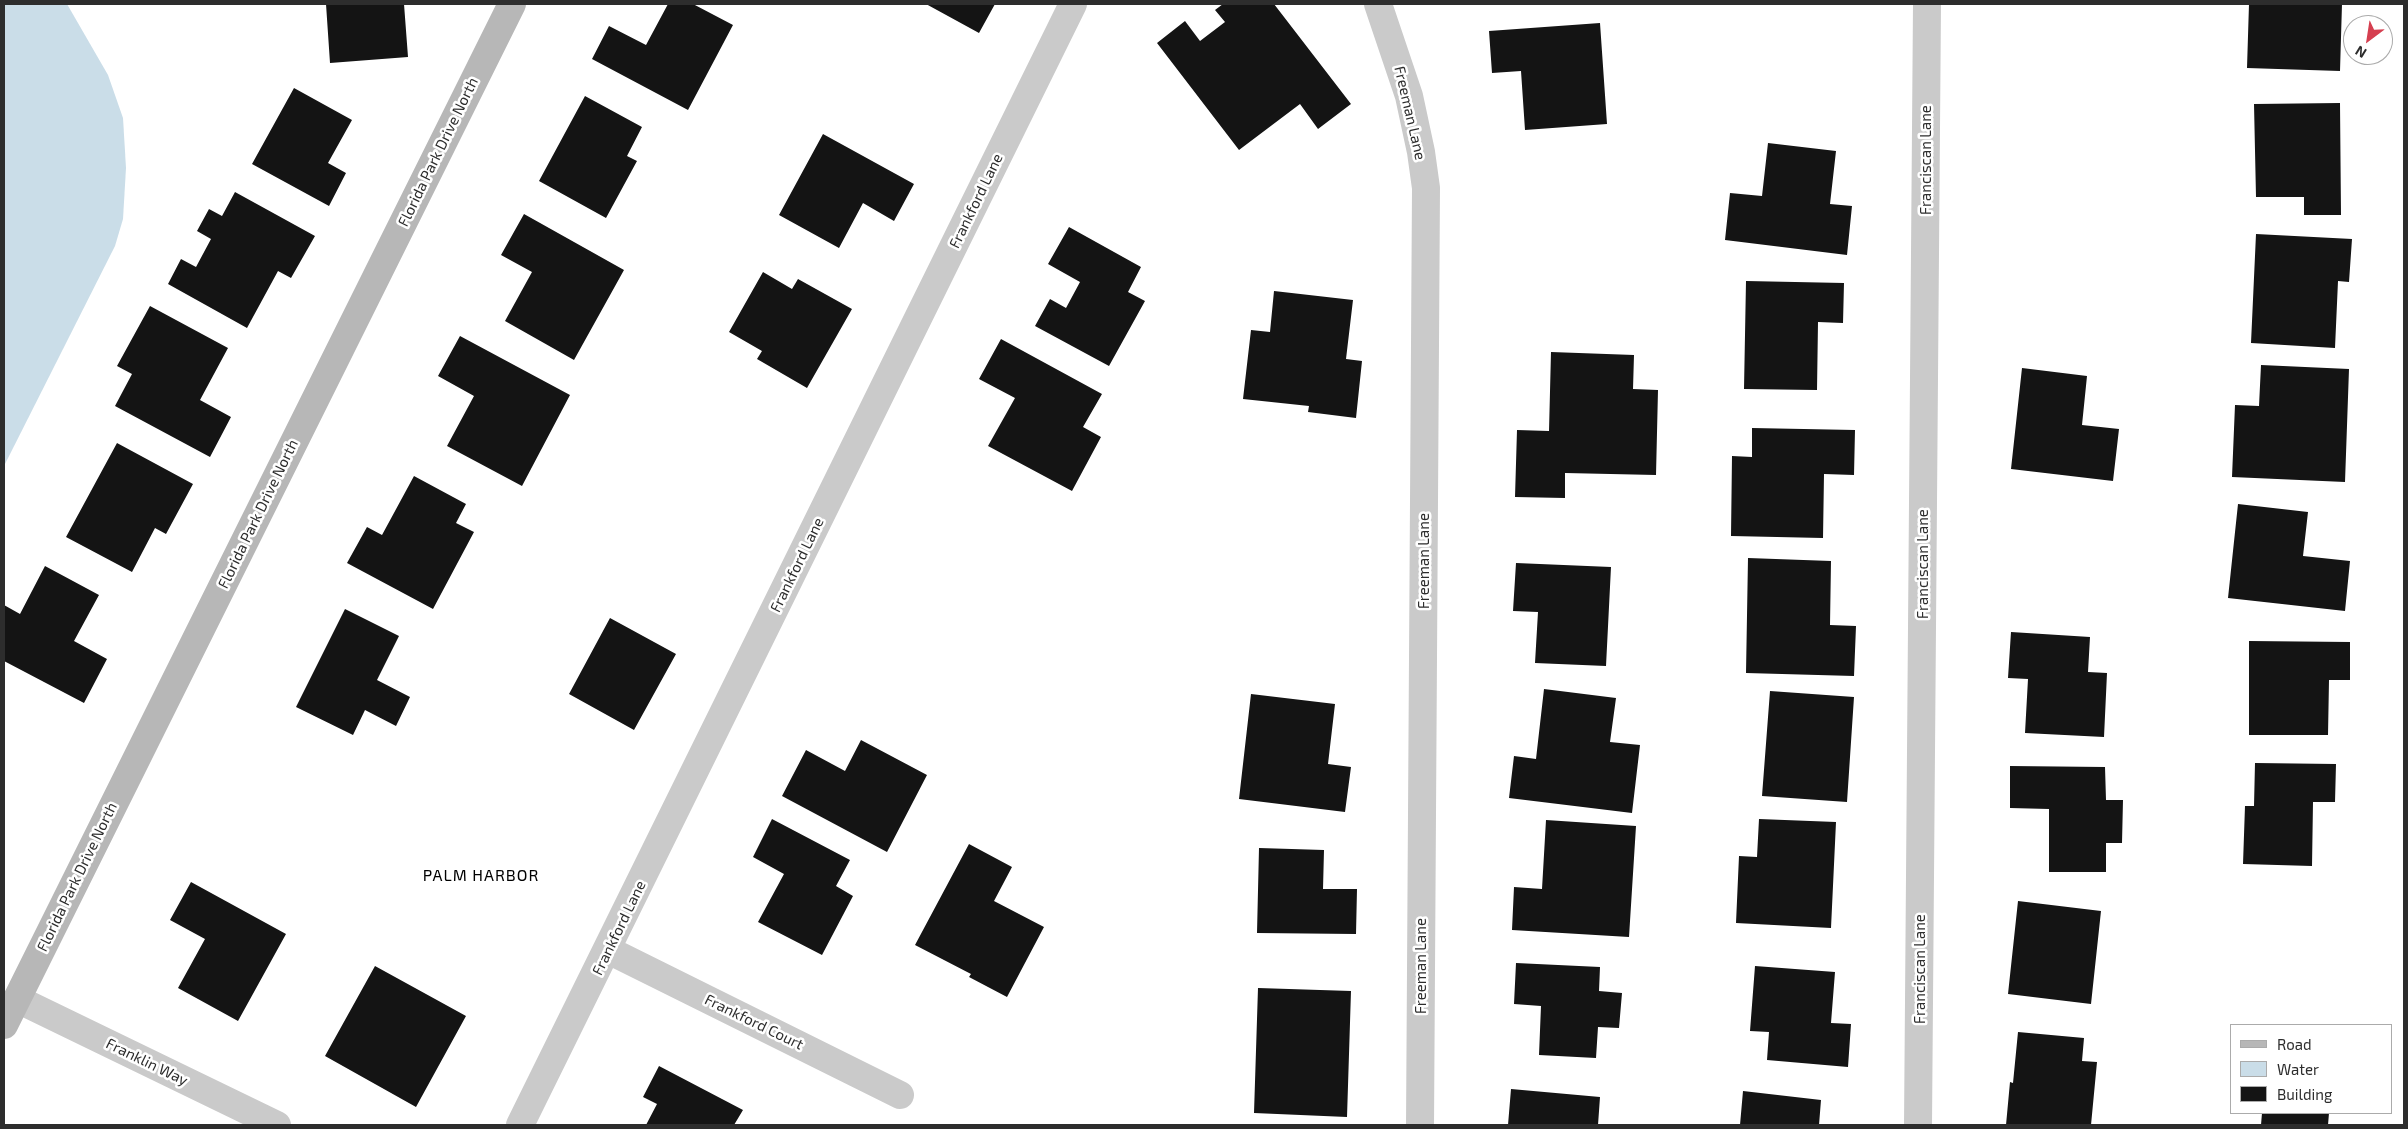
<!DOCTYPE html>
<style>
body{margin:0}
#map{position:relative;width:2408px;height:1129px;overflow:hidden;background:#fff;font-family:"Exo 2",sans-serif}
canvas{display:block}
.frame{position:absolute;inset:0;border:5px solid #2d2d2d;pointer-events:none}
.legend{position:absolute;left:2230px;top:1024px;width:162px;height:90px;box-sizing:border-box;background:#fff;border:1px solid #ababab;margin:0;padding:6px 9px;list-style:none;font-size:15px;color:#2d2d2d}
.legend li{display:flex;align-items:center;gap:10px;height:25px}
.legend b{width:25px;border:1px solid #ababab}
.north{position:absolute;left:2343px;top:15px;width:50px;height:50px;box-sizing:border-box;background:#fff;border:1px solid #ababab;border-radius:50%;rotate:211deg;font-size:14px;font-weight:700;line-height:20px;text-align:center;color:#2d2d2d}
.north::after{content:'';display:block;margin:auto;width:18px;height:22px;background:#d53f50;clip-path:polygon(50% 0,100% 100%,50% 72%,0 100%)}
</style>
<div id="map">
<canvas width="2408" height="1129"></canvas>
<div class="frame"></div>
<ul class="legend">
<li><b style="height:6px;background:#b7b7b7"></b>Road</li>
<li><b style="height:14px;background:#cadde8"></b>Water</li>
<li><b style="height:14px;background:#141414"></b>Building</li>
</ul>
<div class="north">N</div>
</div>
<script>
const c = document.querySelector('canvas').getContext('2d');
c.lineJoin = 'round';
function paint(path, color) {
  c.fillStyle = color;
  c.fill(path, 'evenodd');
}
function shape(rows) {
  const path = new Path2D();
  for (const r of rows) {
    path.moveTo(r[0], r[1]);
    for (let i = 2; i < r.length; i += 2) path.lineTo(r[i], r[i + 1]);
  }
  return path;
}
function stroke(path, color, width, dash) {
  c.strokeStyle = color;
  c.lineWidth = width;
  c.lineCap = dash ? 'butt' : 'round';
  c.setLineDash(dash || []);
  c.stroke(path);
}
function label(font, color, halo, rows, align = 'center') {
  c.font = font + ' "Exo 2",sans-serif';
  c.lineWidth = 5;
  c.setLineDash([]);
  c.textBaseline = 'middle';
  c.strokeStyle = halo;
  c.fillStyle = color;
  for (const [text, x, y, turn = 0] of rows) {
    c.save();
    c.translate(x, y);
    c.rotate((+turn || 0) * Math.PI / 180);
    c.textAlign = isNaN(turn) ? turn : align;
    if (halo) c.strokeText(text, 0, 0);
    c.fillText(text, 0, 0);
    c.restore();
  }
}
paint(shape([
 [4,4,67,4,108,75,123,118,126,168,123,219,115,246,4,466]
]), '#cadde8');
paint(shape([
 [326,4,404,4,408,57,330,63],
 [668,4,693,4,733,25,688,110,592,59,609,26,646,45],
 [926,4,995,4,979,33],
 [1223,4,1274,4,1351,104,1318,129,1300,104,1239,150,1157,43,1185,21,1200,41,1225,22,1215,10],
 [2249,4,2342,4,2340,71,2247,68],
 [1600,23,1607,124,1525,130,1521,71,1492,73,1489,31],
 [294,88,352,120,328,163,346,173,329,206,252,164],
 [585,96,642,127,627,156,637,161,606,218,539,181],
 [2340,103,2341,215,2304,215,2304,197,2256,197,2254,104],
 [823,134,914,184,894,221,863,203,839,248,779,215],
 [1768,143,1836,151,1830,204,1852,206,1847,255,1725,240,1730,193,1762,196],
 [235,192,315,236,291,278,278,271,247,328,168,284,181,259,196,267,211,239,197,231,209,209,222,216],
 [524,214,624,270,574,360,505,321,532,272,501,255],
 [1069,227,1141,267,1128,292,1145,301,1109,366,1035,326,1050,299,1066,308,1080,282,1048,264],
 [2256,234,2352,239,2349,282,2338,281,2335,348,2251,343],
 [763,272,792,289,798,279,852,309,807,388,757,359,762,351,729,332],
 [1746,281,1844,283,1843,323,1818,322,1817,390,1744,389],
 [1274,291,1353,300,1346,359,1362,361,1356,418,1308,412,1309,406,1243,399,1251,330,1270,332],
 [150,306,228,348,200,400,231,417,210,457,115,406,132,374,117,366],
 [460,336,570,395,522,486,447,446,474,396,438,376],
 [1001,339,1102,394,1083,427,1101,437,1072,491,988,446,1015,398,979,379],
 [1551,352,1634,355,1633,389,1658,390,1656,475,1565,473,1565,498,1515,497,1517,430,1549,431],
 [2261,365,2349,369,2345,482,2232,477,2235,405,2259,406],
 [2022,368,2087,376,2082,425,2119,429,2113,481,2011,469],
 [1752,428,1855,430,1854,475,1824,474,1823,538,1731,536,1732,456,1752,457],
 [117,443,193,484,166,534,155,528,132,572,66,537],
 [414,476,466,504,456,523,474,532,433,609,347,563,367,527,382,535],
 [2238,504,2308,512,2303,556,2350,561,2345,611,2228,598],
 [1748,558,1831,561,1830,625,1856,626,1854,676,1746,673],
 [1516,563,1611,567,1606,666,1535,663,1538,612,1513,611],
 [45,566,99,595,74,641,107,659,84,703,4,661,4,605,20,614],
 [345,609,399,636,377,680,410,697,396,726,365,710,353,735,296,707],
 [610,618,676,654,634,730,569,694],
 [2011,632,2090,637,2088,672,2107,673,2104,737,2025,733,2028,679,2008,678],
 [2249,641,2350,642,2350,680,2329,680,2328,735,2249,735],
 [1544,689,1616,698,1610,742,1640,745,1632,813,1509,798,1514,756,1536,759],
 [1770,691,1854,697,1847,802,1762,796],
 [1251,694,1335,704,1328,764,1351,767,1345,812,1239,799],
 [861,740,927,775,887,852,782,796,806,750,845,771],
 [2255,763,2336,764,2335,802,2313,802,2312,866,2243,864,2245,806,2254,806],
 [2010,766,2105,767,2106,800,2123,800,2122,843,2106,843,2106,872,2049,872,2049,809,2010,808],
 [772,819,850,860,836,886,853,896,822,955,758,922,784,874,753,857],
 [1759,819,1836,822,1831,928,1736,923,1739,856,1757,857],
 [1546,820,1636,826,1629,937,1512,930,1514,887,1542,889],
 [969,844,1012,867,994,901,1044,927,1007,997,969,977,971,974,915,945],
 [1259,848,1324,850,1323,889,1357,889,1356,934,1257,933],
 [191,882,286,934,238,1021,178,988,205,939,170,920],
 [2018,901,2101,911,2091,1004,2008,994],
 [1516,963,1600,967,1599,991,1622,993,1619,1028,1598,1027,1596,1058,1539,1055,1541,1006,1514,1004],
 [375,966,466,1016,416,1107,325,1056],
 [1755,966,1835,972,1831,1023,1851,1024,1848,1067,1767,1060,1769,1032,1750,1031],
 [1258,988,1351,991,1347,1117,1254,1113],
 [2018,1032,2084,1038,2082,1061,2097,1062,2091,1125,2006,1125,2010,1082,2013,1083],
 [659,1066,743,1110,734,1125,646,1125,657,1104,643,1097],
 [1511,1089,1600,1097,1598,1125,1508,1125],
 [1743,1091,1821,1100,1819,1125,1740,1125],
 [2262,1113,2329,1113,2328,1125,2261,1125]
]), '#141414');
stroke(shape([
 [1378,4,1409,96,1421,152,1426,188,1420,1125],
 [608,950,900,1095],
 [17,999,277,1125],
 [520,1125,1073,4],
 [1918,1125,1927,4]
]), '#cacaca', 28);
stroke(shape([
 [4,1025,512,4]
]), '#b7b7b7', 28);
label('15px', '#2d2d2d', '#fff', [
 ["Freeman Lane",1410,113,77],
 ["Florida Park Drive North",438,152,-64],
 ["Franciscan Lane",1926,160,-90],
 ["Frankford Lane",976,201,-64],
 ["Florida Park Drive North",258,514,-64],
 ["Freeman Lane",1424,561,-90],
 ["Franciscan Lane",1923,564,-90],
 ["Frankford Lane",797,565,-64],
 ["Florida Park Drive North",77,877,-64],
 ["Frankford Lane",619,928,-64],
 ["Freeman Lane",1421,966,-90],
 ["Franciscan Lane",1920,969,-90],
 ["Frankford Court",754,1022,26],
 ["Franklin Way",147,1062,26]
]);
c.letterSpacing = '1px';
label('16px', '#000', '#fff', [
 ["PALM HARBOR",481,876]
]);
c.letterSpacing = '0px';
</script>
